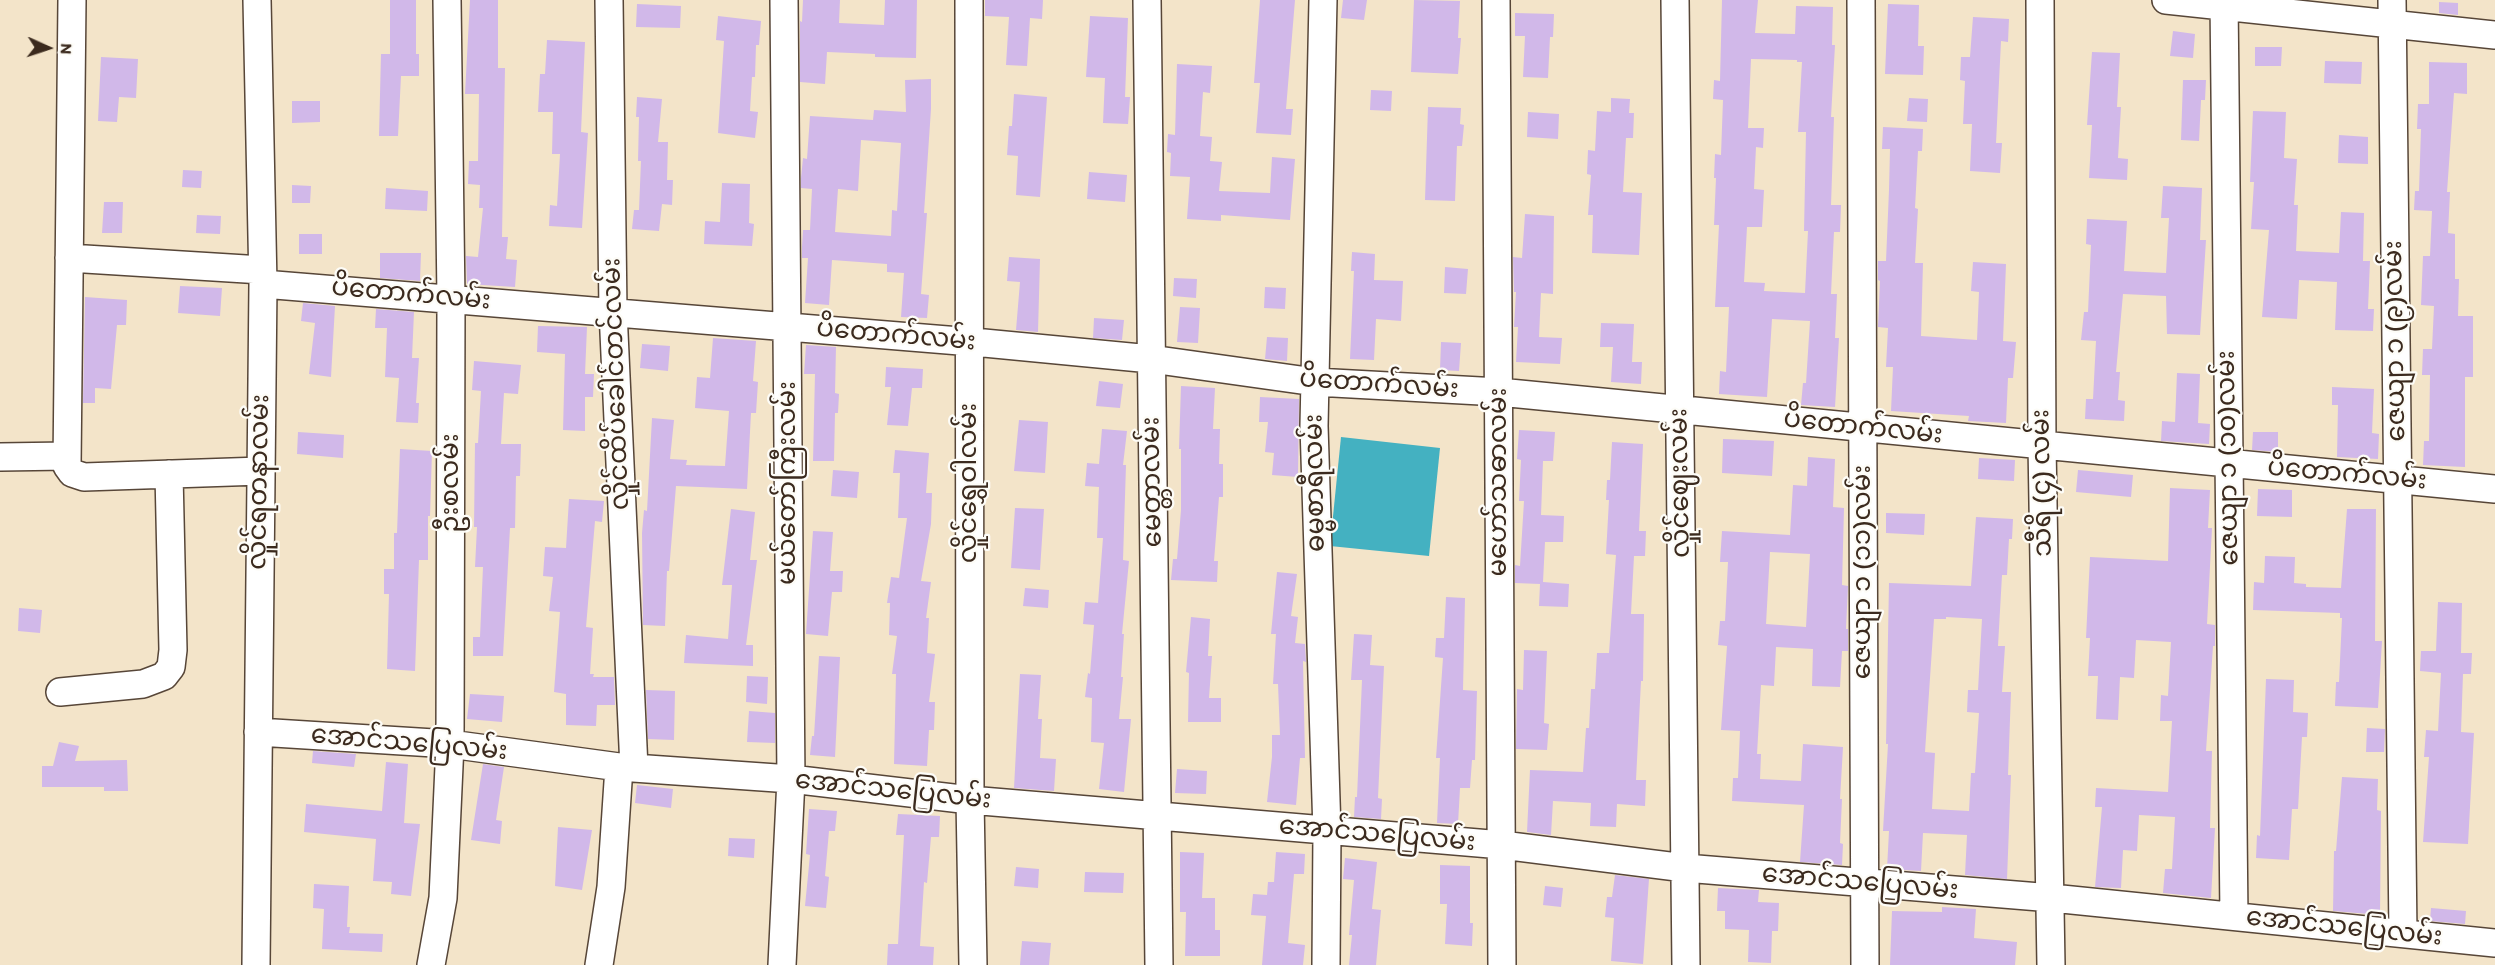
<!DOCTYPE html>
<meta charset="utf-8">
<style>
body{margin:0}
#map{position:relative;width:2495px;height:965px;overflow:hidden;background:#f3e4c9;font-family:Itim,sans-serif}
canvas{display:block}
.north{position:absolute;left:18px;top:18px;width:60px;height:60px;-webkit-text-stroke:4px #fdfcf7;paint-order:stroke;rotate:93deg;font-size:16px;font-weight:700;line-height:24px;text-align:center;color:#3b2a1e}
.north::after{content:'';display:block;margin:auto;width:21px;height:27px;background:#3b2a1e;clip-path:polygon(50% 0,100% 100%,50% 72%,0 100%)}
</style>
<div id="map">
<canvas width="2495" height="965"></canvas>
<div class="north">N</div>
</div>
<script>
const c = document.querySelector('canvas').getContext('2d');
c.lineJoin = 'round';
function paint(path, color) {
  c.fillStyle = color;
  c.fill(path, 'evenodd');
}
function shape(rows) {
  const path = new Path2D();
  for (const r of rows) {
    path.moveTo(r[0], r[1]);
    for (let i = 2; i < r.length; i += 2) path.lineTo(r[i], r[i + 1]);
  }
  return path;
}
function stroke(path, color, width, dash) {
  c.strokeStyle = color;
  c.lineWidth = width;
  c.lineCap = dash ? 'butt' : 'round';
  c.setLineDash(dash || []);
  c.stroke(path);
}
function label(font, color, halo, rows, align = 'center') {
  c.font = font + ' Itim,"Noto Sans Myanmar",sans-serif';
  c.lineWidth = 4.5;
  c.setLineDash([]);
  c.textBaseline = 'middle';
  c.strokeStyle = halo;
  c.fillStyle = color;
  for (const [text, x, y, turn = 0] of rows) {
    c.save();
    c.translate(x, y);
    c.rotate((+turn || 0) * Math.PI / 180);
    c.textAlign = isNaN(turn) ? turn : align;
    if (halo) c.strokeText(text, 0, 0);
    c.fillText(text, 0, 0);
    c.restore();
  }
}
paint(shape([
 [1341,437,1440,448,1429,556,1330,546]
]), '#44b1c1');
paint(shape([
 [390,0,416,0,416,54,419,54,419,76,401,76,398,136,379,136,381,54,390,54],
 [470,0,498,0,498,68,505,68,502,237,508,237,506,259,517,260,515,287,467,284,466,256,478,257,483,208,479,208,480,185,468,184,469,161,478,161,479,94,465,94],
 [803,0,840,0,839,23,884,25,885,0,917,0,916,58,875,57,875,54,827,52,825,84,800,82,800,21,802,22],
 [985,0,1043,0,1042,19,1030,18,1027,66,1006,65,1009,17,985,16],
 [1260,0,1295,0,1286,109,1293,109,1291,135,1256,133,1260,83,1254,83],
 [1343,0,1367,0,1364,20,1341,18],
 [1414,0,1460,1,1458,38,1461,38,1458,74,1411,72],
 [1722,0,1758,0,1755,33,1795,34,1796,6,1833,7,1832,45,1835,45,1831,117,1834,117,1831,205,1841,205,1840,232,1834,232,1831,294,1837,294,1835,338,1839,338,1835,407,1801,405,1803,383,1806,383,1810,321,1772,319,1767,397,1719,394,1720,371,1726,372,1729,307,1715,307,1719,225,1714,225,1716,178,1714,178,1715,154,1721,155,1723,100,1713,99,1714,80,1720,81],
 [1751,59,1797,60,1797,62,1802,62,1798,132,1806,132,1804,231,1808,231,1805,293,1764,291,1765,283,1744,282,1747,227,1762,227,1764,190,1754,189,1756,147,1763,148,1764,128,1748,128],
 [2439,2,2458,3,2458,15,2439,13],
 [637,4,681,6,680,28,636,27],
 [1888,4,1919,5,1918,46,1924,46,1923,75,1885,74],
 [1515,13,1554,14,1553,37,1550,37,1548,78,1523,77,1525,36,1515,36],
 [718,16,761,21,759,45,756,45,755,77,752,77,750,111,758,112,755,138,718,133,724,41,716,40],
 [1090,16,1128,18,1125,97,1130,97,1128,124,1103,123,1105,78,1086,77],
 [1973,17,2009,19,2008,42,2001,41,1996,143,2002,143,2000,173,1970,171,1972,124,1963,124,1965,81,1960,80,1961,57,1970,57],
 [2173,31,2195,34,2193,58,2170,56],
 [547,40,585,42,581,132,588,133,582,228,549,226,550,205,557,206,560,154,552,154,553,112,538,112,540,74,545,74],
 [2255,47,2282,47,2281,66,2255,66],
 [2092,52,2120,53,2117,107,2121,107,2118,158,2128,159,2127,180,2089,178,2092,125,2087,125],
 [101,57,138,59,136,98,119,97,117,122,98,121],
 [2325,61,2362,62,2361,84,2324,83],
 [2429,62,2467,63,2467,94,2454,93,2447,192,2450,192,2448,233,2455,234,2455,279,2459,279,2458,316,2473,316,2473,377,2465,377,2465,467,2423,465,2424,441,2429,441,2430,375,2422,375,2423,349,2432,349,2434,306,2421,305,2423,256,2430,256,2432,211,2414,210,2415,191,2419,191,2421,129,2417,129,2418,104,2429,104],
 [1177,64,1212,66,1210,93,1203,92,1200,136,1212,137,1210,161,1222,162,1219,191,1270,193,1272,157,1295,159,1290,220,1221,215,1221,221,1187,219,1190,177,1170,176,1171,153,1167,152,1168,134,1175,135],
 [931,79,931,109,924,213,927,213,921,294,929,295,927,318,901,317,904,273,887,272,887,264,832,260,829,305,805,303,808,258,802,258,802,247,803,230,810,230,812,189,801,188,801,178,803,158,807,159,810,116,873,120,874,110,906,112,905,80],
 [861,140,901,143,897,211,892,210,891,236,835,232,838,189,858,191],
 [2183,80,2206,80,2205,100,2201,100,2199,141,2181,140],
 [1371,90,1392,91,1391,111,1370,110],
 [1014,94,1047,97,1040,197,1016,195,1018,156,1007,155,1009,126,1012,126],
 [637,97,662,99,658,142,668,142,667,180,673,180,672,205,662,204,659,231,632,229,634,210,639,210,641,161,638,161,639,117,636,117],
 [1611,98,1630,99,1629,113,1634,113,1633,138,1626,138,1623,192,1642,193,1639,255,1592,253,1593,215,1588,215,1591,175,1587,174,1588,150,1595,151,1597,111,1611,112],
 [1909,98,1928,99,1927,122,1907,121],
 [292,101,320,101,320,122,292,123],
 [1428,107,1461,108,1460,124,1464,125,1462,146,1457,146,1455,201,1425,200],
 [2253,111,2286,112,2284,158,2297,159,2294,205,2298,205,2296,251,2339,253,2341,212,2364,213,2363,261,2370,261,2368,309,2374,309,2373,331,2335,330,2337,282,2299,280,2297,319,2262,317,2269,230,2251,229,2254,182,2250,182],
 [1528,112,1559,114,1558,139,1527,137],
 [1883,127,1923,129,1922,151,1918,151,1915,208,1918,209,1915,263,1923,263,1921,336,1977,340,1979,292,1971,291,1973,262,2006,264,2003,341,2016,342,2013,378,2008,378,2006,423,1968,421,1969,416,1891,411,1893,367,1886,367,1888,328,1878,327,1880,281,1878,280,1878,261,1886,261,1889,190,1890,149,1882,149],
 [2339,135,2368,137,2368,164,2338,163],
 [183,170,202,171,201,188,182,187],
 [1089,172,1127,175,1125,202,1087,199],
 [722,183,750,184,749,223,754,224,752,246,704,244,705,221,720,222],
 [292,185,311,186,310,203,292,203],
 [2163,186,2202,188,2200,240,2206,240,2200,335,2167,334,2166,296,2123,294,2116,372,2120,372,2118,400,2125,401,2124,421,2085,419,2086,399,2093,399,2096,341,2081,340,2084,312,2088,312,2091,245,2086,244,2087,219,2127,221,2124,271,2166,273,2169,218,2161,218],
 [386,188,428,191,427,211,385,209],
 [104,202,123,202,122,233,102,233],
 [1525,214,1554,216,1553,294,1541,293,1539,337,1562,338,1560,364,1516,362,1518,327,1514,327,1516,292,1514,292,1513,257,1522,258],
 [197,215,221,216,220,234,196,233],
 [299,234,322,234,322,254,299,254],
 [1352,252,1375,254,1374,280,1403,281,1401,321,1376,319,1374,360,1350,359,1354,271,1351,271],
 [380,253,421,253,420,281,380,278],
 [1009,257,1040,259,1038,332,1016,330,1020,282,1007,281],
 [1445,267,1468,269,1466,294,1444,293],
 [1174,278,1197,279,1196,298,1173,296],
 [180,286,222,288,220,316,178,313],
 [1265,287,1286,288,1285,309,1264,308],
 [85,297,127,300,126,325,117,325,111,389,95,388,95,403,83,403],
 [303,303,335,306,331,377,309,374,315,323,301,321],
 [1180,307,1200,308,1198,343,1177,342],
 [376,309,414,312,412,358,419,358,416,403,419,403,418,423,396,422,399,378,385,377,387,328,375,328],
 [1094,318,1124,320,1122,340,1093,338],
 [1601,323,1634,324,1632,362,1642,362,1641,384,1611,382,1613,347,1600,347],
 [538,326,587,327,585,374,594,374,593,397,585,397,585,431,563,430,565,354,537,352],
 [1267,337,1288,338,1287,361,1265,359],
 [713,338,756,341,753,381,758,382,756,413,751,413,747,489,676,486,669,571,667,571,665,626,643,625,642,533,644,510,647,511,652,418,674,420,670,459,687,460,686,465,725,466,729,411,695,408,697,377,710,378],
 [1441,342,1461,343,1459,371,1440,370],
 [642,344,670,346,668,371,640,368],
 [806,345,836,347,835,393,839,394,838,413,835,413,834,461,813,461,815,374,804,374],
 [474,361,521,365,518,394,504,393,501,444,521,444,520,476,516,476,515,528,510,528,503,656,473,656,473,637,480,637,483,567,475,567,477,527,474,527,475,443,478,443,481,391,472,390],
 [886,367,923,369,922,388,912,388,908,426,887,425,891,387,885,387],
 [2177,373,2200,374,2198,423,2210,424,2209,444,2161,441,2162,421,2175,422],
 [1099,381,1123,384,1120,408,1096,406],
 [1181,386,1215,388,1213,429,1220,429,1219,464,1223,464,1223,497,1219,497,1214,561,1218,561,1217,582,1171,580,1173,559,1177,559,1181,510,1181,449,1179,449],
 [2332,387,2374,389,2372,433,2379,434,2378,459,2337,457,2338,405,2332,405],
 [1260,397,1299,399,1298,477,1272,475,1274,453,1265,452,1268,422,1259,422],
 [1019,420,1048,422,1045,473,1014,471],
 [1102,429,1127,431,1123,465,1126,465,1123,560,1129,561,1122,634,1124,634,1121,677,1123,677,1119,719,1131,719,1124,792,1099,789,1104,743,1091,742,1092,698,1085,697,1088,673,1090,674,1094,625,1083,624,1085,602,1098,603,1103,538,1097,538,1099,487,1085,486,1087,463,1099,464],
 [1519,430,1555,432,1553,461,1543,461,1541,515,1564,516,1563,542,1545,542,1543,582,1569,584,1568,607,1539,606,1540,584,1515,583,1515,565,1520,566,1524,501,1519,501,1521,460,1517,459],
 [298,432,344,435,343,458,297,454],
 [2253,432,2278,432,2278,452,2252,450],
 [1723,439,1774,441,1772,476,1722,473],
 [1612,442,1643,444,1639,531,1646,531,1645,556,1634,556,1631,614,1644,614,1643,681,1641,681,1636,780,1646,780,1645,806,1617,804,1616,827,1590,826,1591,803,1553,801,1551,835,1527,832,1530,770,1583,772,1586,728,1589,728,1591,689,1595,689,1597,653,1609,653,1616,555,1606,554,1609,500,1606,500,1607,480,1610,480],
 [400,449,432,451,430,516,428,516,428,560,419,560,415,671,387,669,389,594,384,594,384,569,394,569,394,533,397,533],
 [895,450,929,453,926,493,932,493,931,524,921,581,931,582,926,618,929,618,927,653,935,654,929,702,935,702,934,730,929,730,927,766,894,764,896,674,892,674,897,636,889,635,890,603,887,603,891,577,899,578,907,518,898,518,900,473,893,473],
 [1808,457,1835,459,1833,507,1844,508,1842,585,1848,586,1846,629,1848,629,1848,651,1842,651,1840,687,1812,686,1813,649,1776,647,1774,686,1761,685,1757,754,1761,754,1760,779,1801,781,1803,744,1843,747,1840,799,1842,799,1840,843,1843,844,1842,865,1800,862,1804,805,1732,801,1733,778,1738,778,1740,731,1721,730,1727,646,1718,645,1720,621,1725,621,1728,562,1720,562,1722,531,1790,535,1793,485,1807,486],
 [1770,552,1810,554,1806,627,1766,624],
 [1979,458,2015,460,2014,481,1978,479],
 [833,470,859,472,857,498,831,496],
 [2078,470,2133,475,2131,497,2076,492],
 [2170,488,2210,490,2208,528,2212,528,2207,624,2215,625,2215,646,2213,646,2206,751,2212,751,2210,828,2215,828,2211,898,2163,893,2165,869,2172,869,2175,817,2139,815,2137,851,2123,850,2121,888,2095,887,2102,807,2095,807,2096,788,2168,792,2172,721,2160,721,2161,695,2168,696,2171,642,2136,640,2134,678,2120,677,2118,720,2096,719,2098,676,2088,676,2090,638,2086,638,2090,557,2168,561],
 [2258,489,2292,490,2292,517,2257,516],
 [569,499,604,501,602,522,595,521,586,627,593,628,590,674,594,674,593,677,614,677,615,705,597,705,596,726,566,725,566,694,554,692,560,612,549,611,553,577,543,576,545,547,566,548],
 [1015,508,1044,509,1040,570,1011,568],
 [731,509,755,512,750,560,757,560,746,645,753,645,753,666,684,663,686,635,728,639,732,585,722,585],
 [2347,509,2376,509,2375,641,2382,641,2378,708,2335,706,2336,682,2339,682,2342,618,2340,618,2340,613,2253,610,2254,582,2264,583,2265,556,2295,557,2294,583,2306,584,2306,587,2341,588],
 [1886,513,1925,514,1924,535,1886,533],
 [1976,517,2013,519,2012,539,2009,539,2007,575,2002,575,1998,646,2005,646,2002,692,2011,692,2008,775,2011,775,2007,879,1965,875,1967,835,1923,833,1921,871,1887,869,1889,831,1883,831,1888,744,1886,744,1889,583,1971,586],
 [1946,617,1982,619,1978,690,1968,690,1967,712,1979,713,1975,773,1971,773,1969,811,1932,809,1935,753,1925,752,1934,619,1946,619],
 [813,531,833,532,830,571,843,571,842,592,832,592,828,636,806,634],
 [1277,572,1297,574,1291,616,1298,617,1295,643,1305,644,1306,662,1303,661,1305,758,1300,758,1296,805,1267,802,1272,757,1272,735,1280,735,1278,684,1273,684,1276,634,1271,634],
 [1025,588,1049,590,1048,608,1023,606],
 [1446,597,1465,598,1463,690,1477,691,1475,760,1472,760,1470,788,1460,788,1458,824,1437,823,1440,758,1436,758,1443,658,1435,657,1436,638,1444,638],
 [2438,602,2462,603,2461,653,2472,653,2471,674,2463,674,2461,732,2474,733,2468,844,2423,842,2429,757,2424,757,2426,730,2438,731,2441,673,2420,671,2421,651,2436,651],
 [19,608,42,610,40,633,18,631],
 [1191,617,1210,619,1208,656,1212,656,1209,698,1221,698,1221,722,1188,722,1189,673,1186,672],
 [1354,634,1372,635,1370,665,1384,666,1378,798,1382,799,1381,819,1354,817,1355,797,1357,797,1362,680,1351,680],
 [1524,650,1547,651,1544,723,1549,724,1547,750,1516,749,1517,689,1523,690],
 [819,656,840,657,835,757,810,755,812,736,814,736],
 [1020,674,1041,675,1038,719,1042,719,1040,758,1056,759,1054,791,1014,788],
 [747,676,768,677,767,704,746,702],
 [2266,679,2294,680,2293,712,2308,713,2307,737,2302,737,2298,809,2292,809,2289,860,2256,858,2257,835,2260,836],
 [646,690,675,691,674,740,648,739],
 [470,694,504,696,502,722,467,719],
 [749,711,775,713,775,743,747,742],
 [2367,728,2385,729,2384,752,2366,752],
 [59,742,79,746,75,761,127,760,128,791,104,791,104,787,42,787,42,766,53,766],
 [313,751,356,754,354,767,312,763],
 [386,762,408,764,404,823,420,824,411,896,391,894,392,882,373,881,376,839,304,832,306,804,382,811],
 [483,764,504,767,496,820,502,821,500,844,471,840],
 [1177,769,1207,771,1206,794,1175,793],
 [2342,777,2378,779,2377,810,2381,811,2380,915,2333,911,2334,851,2336,851],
 [637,785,673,789,671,808,635,803],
 [809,809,837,811,835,831,829,831,825,876,829,877,826,908,805,906,810,855,806,854],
 [898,814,940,816,939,837,931,837,927,883,924,882,920,946,934,947,933,965,887,965,888,944,898,944,904,835,896,835],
 [558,827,592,830,582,890,555,886],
 [729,838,755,839,754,858,728,856],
 [1180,852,1204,853,1202,898,1215,898,1215,930,1220,930,1220,956,1185,956,1186,912,1180,912],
 [1276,852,1305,854,1304,874,1294,874,1288,943,1305,945,1303,965,1262,965,1266,916,1251,915,1253,894,1267,895,1268,882,1274,882],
 [1345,858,1377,862,1372,909,1381,910,1376,965,1349,965,1352,935,1349,935,1354,880,1343,879],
 [1440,865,1470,866,1470,923,1473,923,1472,946,1445,944,1447,904,1440,904],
 [1016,867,1039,869,1038,888,1014,886],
 [1085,872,1124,873,1123,893,1084,892],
 [1615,875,1649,879,1643,964,1611,961,1614,918,1605,917,1607,897,1612,897],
 [314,884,349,886,347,927,350,927,349,933,383,934,382,952,322,949,324,909,313,908],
 [1545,886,1563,888,1561,907,1543,905],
 [1718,888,1759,890,1758,902,1779,903,1778,931,1772,931,1771,963,1748,962,1749,930,1725,929,1725,911,1717,911],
 [1942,907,1976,909,1974,938,2017,942,2015,965,1890,965,1892,911,1942,912],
 [2431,908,2466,911,2465,924,2430,921],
 [1022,941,1051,943,1049,965,1020,965]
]), '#d1b8e9');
const minor = shape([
 [72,0,67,466,72,473,84,477,261,471],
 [609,0,613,311,634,768],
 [969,0,970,800,973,965],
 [1147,0,1159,965],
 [1323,0,1314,426,1327,831,1326,965],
 [1496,0,1502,965],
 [1675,0,1686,965],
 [1861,0,1865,965],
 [2040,0,2042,445,2051,965],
 [2166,0,2495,35],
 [2224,0,2234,916],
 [2392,0,2403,933],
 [69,258,262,270],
 [263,284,984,343,1151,359,1315,382,1499,392,2495,489],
 [0,457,67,456],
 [60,692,143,684,164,676,171,667,173,650,169,474],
 [258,732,450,744,619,767,791,779,970,800,1502,845,1685,868,2052,898,2495,943],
 [256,965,263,284,257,0],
 [431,965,443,898,450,744,451,299,447,0],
 [599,965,611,887,619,767],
 [782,965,791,779,784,0]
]);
stroke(minor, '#574638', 30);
stroke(minor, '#fff', 27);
label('26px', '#3b2a1e', '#fdfcf7', [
 ["ပိတောက်လမ်း",411,295,5],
 ["ပိတောက်လမ်း",896,336,5],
 ["ဇေယျာ ၁ (၉)လမ်း",2396,341,-91],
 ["လှိုင်ထိပ်ခေါင်တင်လမ်း",617,384,-92],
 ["ပိတောက်လမ်း",1379,385,4],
 ["ပိတောက်လမ်း",1863,428,6],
 ["ဇေယျာ ၁ (၁၀)လမ်း",2229,458,-91],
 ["ပိတောက်လမ်း",2347,475,5],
 ["လှိုင်ရတနာလမ်း",260,482,-89],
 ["မေတ္တာလမ်း",1153,482,-91],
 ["မဟော်သဓာလမ်း",1499,482,-90],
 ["ဦးစလမ်း",451,483,-90],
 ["မယ်တော်ကြီးလမ်း",788,483,-90],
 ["လှိုင်ရွှေဝါလမ်း",969,483,-90],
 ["ဓမ္မစာရီလမ်း",1316,483,-91],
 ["လှိုင်ဈေးလမ်း",1681,483,-91],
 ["သီရိ (၄) လမ်း",2043,483,-91],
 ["ဇေယျာ ၁ (၁၁)လမ်း",1863,572,-90],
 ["အောင်သပြေလမ်း",409,744,5],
 ["အောင်သပြေလမ်း",893,791,6],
 ["အောင်သပြေလမ်း",1377,835,5],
 ["အောင်သပြေလမ်း",1860,883,5],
 ["အောင်သပြေလမ်း",2344,928,6]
]);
</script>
